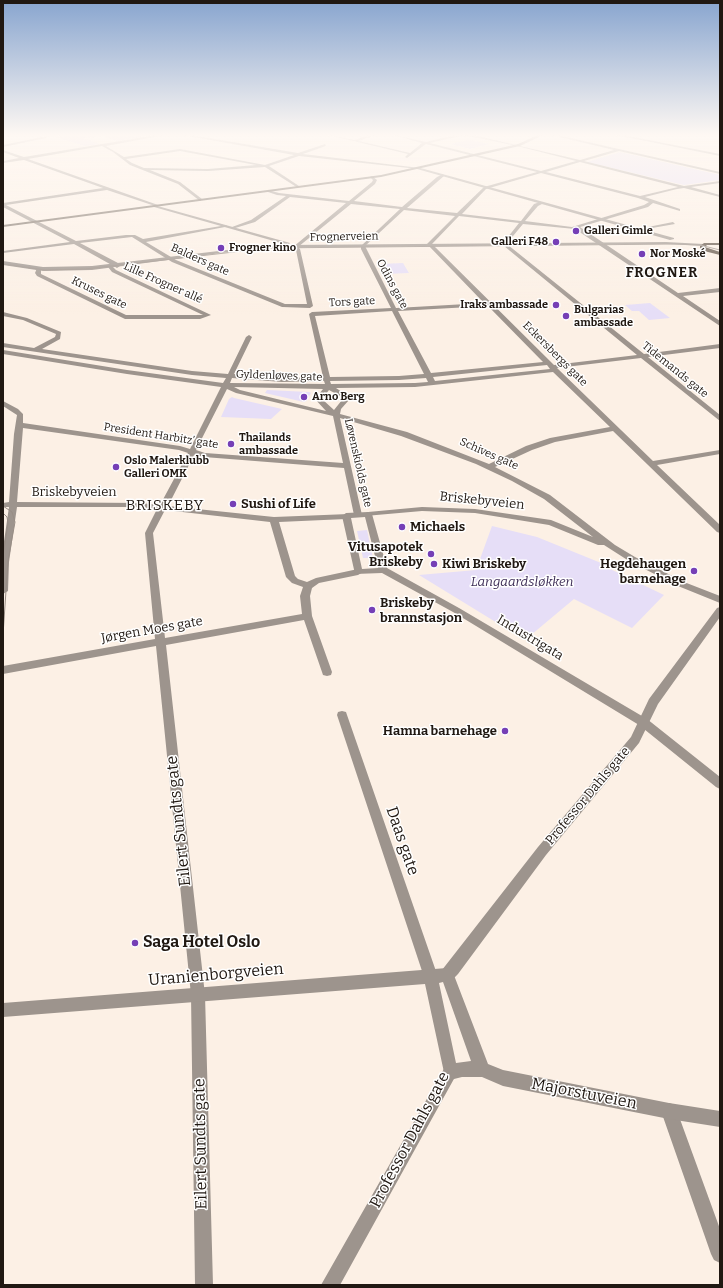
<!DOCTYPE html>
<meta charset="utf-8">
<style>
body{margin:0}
#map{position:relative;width:723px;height:1288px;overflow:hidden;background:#fcf0e5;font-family:Bitter,serif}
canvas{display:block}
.frame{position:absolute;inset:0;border:4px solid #201812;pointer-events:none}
</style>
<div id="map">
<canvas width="723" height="1288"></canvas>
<div class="frame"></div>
</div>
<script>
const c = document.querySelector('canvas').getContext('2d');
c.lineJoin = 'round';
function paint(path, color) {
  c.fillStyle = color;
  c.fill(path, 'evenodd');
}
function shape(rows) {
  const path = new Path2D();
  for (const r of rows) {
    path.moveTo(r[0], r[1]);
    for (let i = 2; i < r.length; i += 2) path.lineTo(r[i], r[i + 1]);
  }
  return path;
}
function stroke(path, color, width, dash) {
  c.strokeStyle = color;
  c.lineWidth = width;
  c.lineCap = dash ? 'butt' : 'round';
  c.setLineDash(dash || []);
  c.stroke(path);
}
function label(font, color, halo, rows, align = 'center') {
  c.font = font + ' Bitter,serif';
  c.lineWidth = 3;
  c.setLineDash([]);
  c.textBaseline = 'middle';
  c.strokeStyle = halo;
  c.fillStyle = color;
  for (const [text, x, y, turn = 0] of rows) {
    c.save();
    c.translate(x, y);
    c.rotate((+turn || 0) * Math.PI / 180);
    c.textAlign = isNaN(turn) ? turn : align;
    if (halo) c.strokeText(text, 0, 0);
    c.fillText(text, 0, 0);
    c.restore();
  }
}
paint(shape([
 [55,134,157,134,117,141,104,136,83,138,99,144,85,146,56,137,61,136],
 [469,140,489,144,470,149,451,144],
 [620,152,720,175,720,180,684,185,587,162],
 [403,263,409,273,386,274,380,264],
 [650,303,670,318,649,320,639,311,632,311,625,305],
 [267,390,309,392,311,393,306,401,304,402,265,393],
 [232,397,234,398,282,409,271,419,221,417,229,399],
 [492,526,537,537,606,565,606,567,664,595,632,628,574,599,525,640,419,575,476,570],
 [367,530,373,558,363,558,357,531]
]), '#e6def7');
paint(shape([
 [162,134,170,134,106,146,124,157,180,149,265,165,294,155,177,134,185,134,298,153,325,144,326,146,303,154,420,168,418,169,299,156,269,166,299,186,298,188,265,167,208,171,150,170,180,182,202,199,200,201,178,184,130,165,113,152,102,146,28,159,158,205,158,207,107,190,6,205,76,241,126,235,135,235,143,239,227,225,225,227,146,242,176,260,285,304,307,304,296,250,293,247,346,203,290,197,255,222,232,229,232,227,251,220,286,196,277,195,268,192,268,190,279,193,349,201,372,182,373,180,370,177,372,176,377,180,375,184,354,201,402,207,437,177,443,174,444,176,407,208,457,213,484,187,537,172,426,144,407,158,405,157,408,154,324,134,355,140,372,134,377,134,359,141,410,153,422,143,390,134,426,142,459,134,469,134,580,160,614,150,547,134,553,134,720,172,720,174,619,151,584,161,684,186,720,181,720,183,691,187,720,195,720,197,684,188,677,189,645,197,680,209,680,211,653,203,648,207,580,227,678,293,720,288,720,292,683,296,720,321,720,326,575,229,523,224,508,242,508,245,644,354,720,344,720,348,648,357,720,415,720,421,641,358,557,368,653,461,720,450,720,454,657,465,720,525,720,533,717,532,613,431,555,442,532,450,495,467,550,495,615,545,635,557,684,582,720,596,720,603,678,586,629,561,604,545,598,545,549,525,475,513,422,511,365,516,364,514,368,512,422,507,475,509,551,520,593,537,544,499,512,481,476,464,401,436,340,418,362,515,361,517,355,517,354,515,344,468,204,457,194,455,168,506,274,517,349,514,350,516,346,519,279,522,295,576,298,579,307,582,316,578,358,569,363,572,358,575,319,583,312,588,310,596,312,616,332,672,331,675,327,676,323,675,322,672,304,620,166,645,205,995,213,1285,195,1285,191,995,156,646,3,674,3,666,155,639,145,533,157,509,140,507,17,507,9,562,8,591,3,594,3,548,9,507,3,507,3,503,9,502,14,434,17,415,3,406,3,401,18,409,23,414,23,423,180,446,190,449,221,387,127,374,3,354,3,350,127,370,223,383,226,378,192,375,3,347,3,343,34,348,55,337,56,334,23,320,3,316,3,312,27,318,61,332,60,339,42,349,192,371,228,374,246,337,249,335,252,337,234,374,282,378,323,377,309,314,312,312,391,308,361,249,361,246,400,209,351,204,298,247,300,249,313,306,310,308,282,307,172,262,132,237,80,243,118,263,120,266,117,268,74,244,3,253,3,251,70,242,3,207,3,203,103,188,24,160,3,163,3,161,19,158,3,152,3,150,24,157,162,134],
 [464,135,517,146,576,161,541,171,430,143,464,135],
 [180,151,256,165,208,169,144,168,132,163,126,159,180,151],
 [580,162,678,187,640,196,546,172,580,162],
 [541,173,638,198,649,202,644,205,572,227,525,221,538,206,542,204,540,202,534,204,521,221,462,214,486,189,541,173],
 [404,210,455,216,427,244,484,303,396,308,365,246,404,210],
 [459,216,519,223,504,242,504,246,637,355,554,365,432,244,459,216],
 [488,306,543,362,431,373,398,311,488,306],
 [392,311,424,374,399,376,330,377,315,316,392,311],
 [547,365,550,369,435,381,433,377,547,365],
 [553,372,610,427,550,438,526,446,489,464,407,432,340,414,341,409,349,400,345,394,336,388,415,387,553,372],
 [232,378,282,382,324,381,325,384,230,383,232,378],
 [426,378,428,382,415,383,331,384,330,381,399,380,426,378],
 [234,387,323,389,315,399,326,411,240,390,234,387],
 [227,389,236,393,333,416,343,463,205,453,196,450,227,389],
 [329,390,340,396,342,400,334,410,322,399,329,390],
 [23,428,179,450,188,453,160,505,140,503,17,502,23,428],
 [165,510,270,522,286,577,292,583,303,587,300,596,302,614,165,638,153,533,165,510],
 [611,134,618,134,720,154,720,156,611,134],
 [47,136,46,138,3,147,3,145,47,136],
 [673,222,675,224,635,231,633,230,673,222],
 [111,265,116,270,211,315,200,319,125,319,37,276,35,273,37,268,41,268,41,274,126,315,203,315,112,272,108,267,111,265],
 [720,607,720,617,658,704,639,743,546,855,458,974,452,980,447,982,442,980,440,975,442,970,538,847,631,737,649,699,717,608,720,607],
 [342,711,346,712,347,715,438,977,436,982,431,984,426,982,424,977,337,715,338,712,342,711],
 [450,1064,455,1067,458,1072,455,1077,340,1285,321,1285,445,1067,450,1064],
 [669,1103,675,1105,677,1111,720,1229,720,1263,714,1260,711,1254,661,1111,663,1105,669,1103]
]), '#9d948d');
paint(shape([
 [417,167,674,238,674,239,670,240,417,169,417,167],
 [154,205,290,243,288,245,666,242,704,244,706,245,704,246,666,244,274,248,244,250,92,270,43,271,3,265,3,261,43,267,92,266,244,248,288,245,154,207,154,205],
 [368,512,372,514,387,568,459,608,647,719,720,777,720,789,716,787,639,725,453,612,382,573,355,574,342,516,346,513,368,512],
 [365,517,378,568,362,569,351,518,365,517],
 [447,968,452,970,488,1064,503,1070,669,1103,720,1111,720,1127,669,1119,503,1086,482,1077,462,1077,450,1080,445,1077,425,984,3,1017,3,1003,447,968],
 [443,982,471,1061,456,1063,439,983,443,982]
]), '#9d948d');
paint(shape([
 [540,134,545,134,520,146,381,177,3,227,3,225,381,175,518,144,540,134]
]), '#74685d');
paint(shape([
 [704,243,720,243,720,245,707,245,705,247,720,252,720,255,704,251,700,248,700,246,704,243]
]), '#57493c');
stroke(shape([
 [3,264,45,270,85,269,269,248,675,244,700,245,720,250],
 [3,506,12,512,15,522,8,561,3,635],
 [3,513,7,517,8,523,3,556]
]), '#988d85', 1);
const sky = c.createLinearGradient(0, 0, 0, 314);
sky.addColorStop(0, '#88a5cf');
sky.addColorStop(0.43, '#fef8f3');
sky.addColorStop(1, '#fef8f300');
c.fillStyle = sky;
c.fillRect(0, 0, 723, 314);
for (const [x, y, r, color] of [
 [576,231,4,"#753fb6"],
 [556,242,4,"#753fb6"],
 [221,248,4,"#753fb6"],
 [642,254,4,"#753fb6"],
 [556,305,4,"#753fb6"],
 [566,316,4,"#753fb6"],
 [304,397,4,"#753fb6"],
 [231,444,4,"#753fb6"],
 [116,467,4,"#753fb6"],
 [233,504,4,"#753fb6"],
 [402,527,4,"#753fb6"],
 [431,554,4,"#753fb6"],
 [434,564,4,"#753fb6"],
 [694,571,4,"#753fb6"],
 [372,610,4,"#753fb6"],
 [505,731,4,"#753fb6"],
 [135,943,4,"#753fb6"]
]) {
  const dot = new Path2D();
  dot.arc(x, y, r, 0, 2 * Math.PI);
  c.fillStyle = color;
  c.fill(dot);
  stroke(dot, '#fff', 1.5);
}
label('bold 11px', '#201812', '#fff', [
 ["Galleri Gimle",584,231],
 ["Galleri F48",548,242,"right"],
 ["Frogner kino",229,248],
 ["Nor Moské",650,254],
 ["Iraks ambassade",548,305,"right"],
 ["Bulgarias",574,310],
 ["ambassade",574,323],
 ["Arno Berg",312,397],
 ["Thailands",239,438],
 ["ambassade",239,451],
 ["Oslo Malerklubb",124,461],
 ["Galleri OMK",124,474]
], 'left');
label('11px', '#201812', '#fff', [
 ["Frognerveien",344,237,-1],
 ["Balders gate",200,260,24],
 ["Lille Frogner allé",163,283,24],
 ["Odins gate",392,284,62],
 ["Kruses gate",99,293,26],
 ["Tors gate",352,302,-3],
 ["Eckersbergs gate",555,354,45],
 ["Tidemands gate",675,370,39],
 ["Gyldenløves gate",279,376,2],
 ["President Harbitz’ gate",161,436,9],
 ["Schives gate",489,454,24],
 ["Løvenskiolds gate",358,463,77]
]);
label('13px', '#201812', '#fff', [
 ["Briskebyveien",74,492],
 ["Briskebyveien",482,501,6],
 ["Jørgen Moes gate",152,630,-10],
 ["Industrigata",530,638,31],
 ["Professor Dahls gate",588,796,-50]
]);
label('bold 13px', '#201812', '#fff', [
 ["Sushi of Life",241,504],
 ["Michaels",410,527],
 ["Vitusapotek",423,547,"right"],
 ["Briskeby",423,562,"right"],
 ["Kiwi Briskeby",442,564],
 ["Hegdehaugen",686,564,"right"],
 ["barnehage",686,579,"right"],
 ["Briskeby",380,603],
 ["brannstasjon",380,618],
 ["Hamna barnehage",497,731,"right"]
], 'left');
label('italic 13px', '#3e2e57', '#fff', [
 ["Langaardsløkken",522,582]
]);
c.letterSpacing = '1px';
label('bold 14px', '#201812', '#fff', [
 ["FROGNER",662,273]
]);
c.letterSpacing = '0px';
c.letterSpacing = '1px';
label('15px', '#201812', '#fff', [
 ["BRISKEBY",165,506]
]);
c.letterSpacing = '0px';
label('16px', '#201812', '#fff', [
 ["Eilert Sundts gate",179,821,-96],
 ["Daas gate",402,841,71],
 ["Uranienborgveien",216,975,-5],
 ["Majorstuveien",584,1094,11],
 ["Professor Dahls gate",410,1140,-62],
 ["Eilert Sundts gate",201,1144,-91]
]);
label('bold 16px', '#201812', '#fff', [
 ["Saga Hotel Oslo",143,943]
], 'left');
</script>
